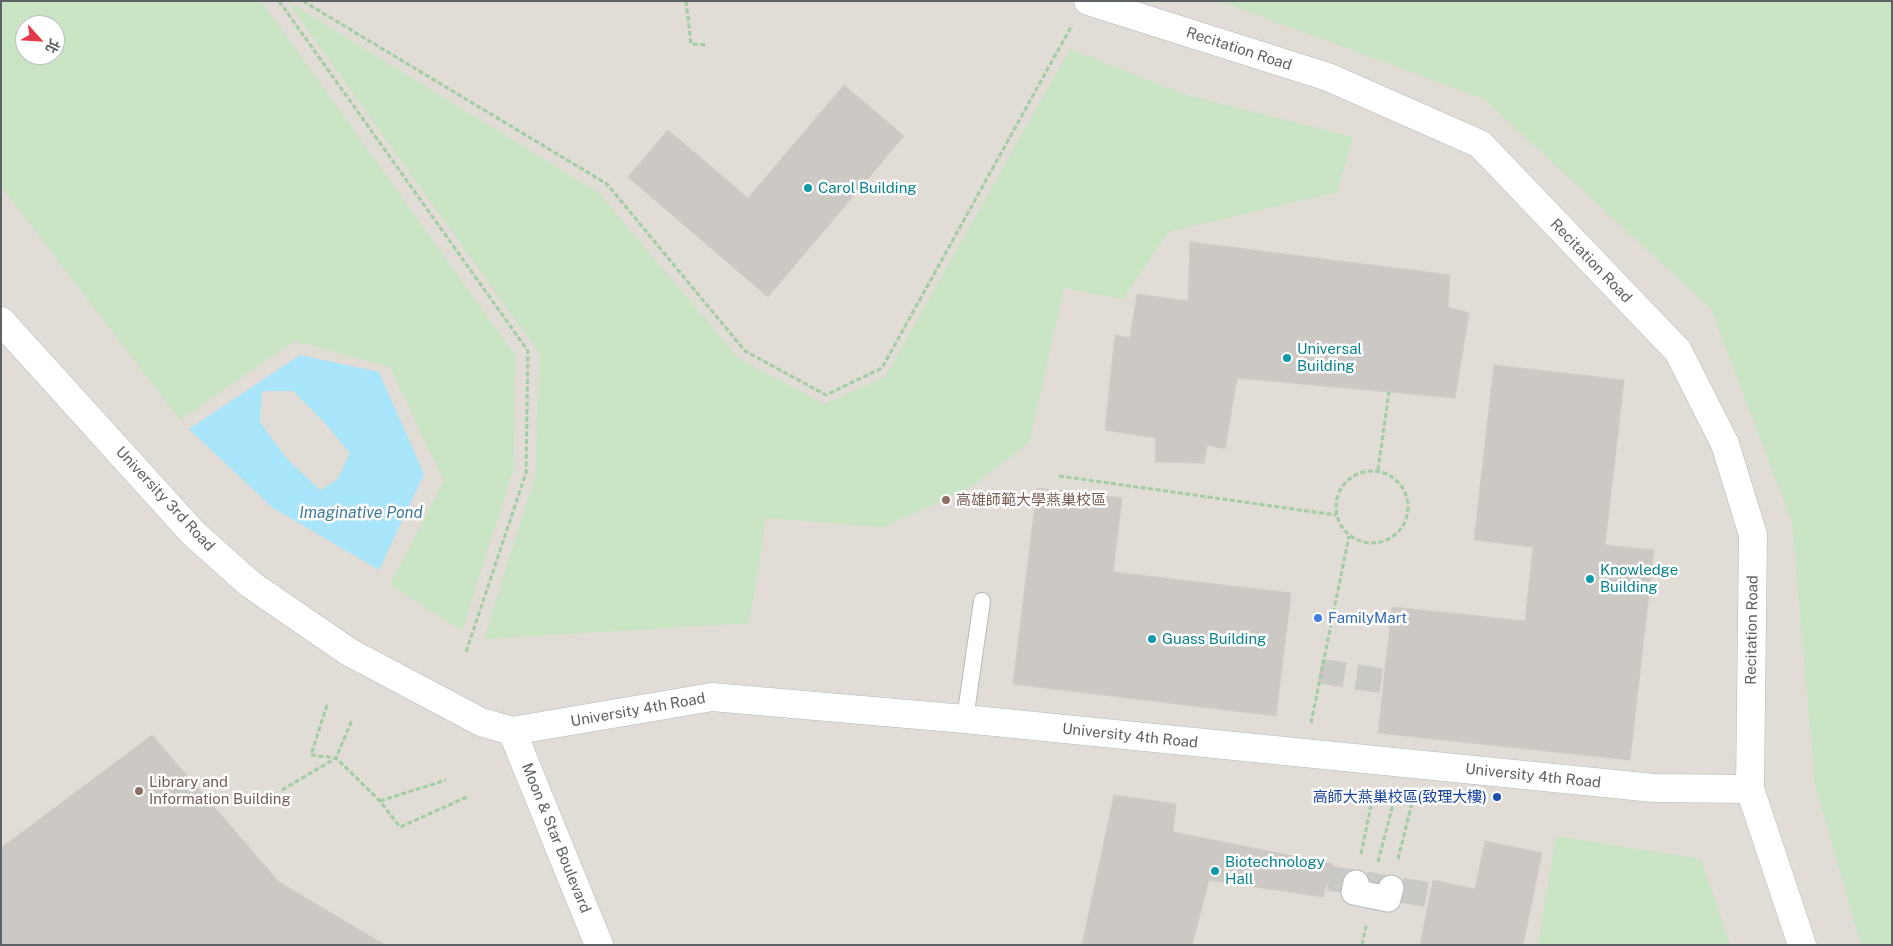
<!DOCTYPE html>
<meta charset="utf-8">
<style>
body{margin:0}
#map{position:relative;width:1893px;height:946px;overflow:hidden;background:#efebe5;font-family:"Public Sans","Noto Sans TC",sans-serif}
canvas{display:block}
.frame{position:absolute;inset:0;border:2px solid #5d6265;pointer-events:none}
.north{position:absolute;left:15px;top:15px;width:50px;height:50px;box-sizing:border-box;background:#fff;border:1px solid #bec0c1;border-radius:50%;rotate:116deg;font-size:14px;font-weight:700;line-height:20px;text-align:center;color:#5d6265}
.north::after{content:'';display:block;margin:auto;width:18px;height:22px;background:#e23847;clip-path:polygon(50% 0,100% 100%,50% 72%,0 100%)}
</style>
<div id="map">
<canvas width="1893" height="946"></canvas>
<div class="frame"></div>
<div class="north">北</div>
</div>
<script>
const c = document.querySelector('canvas').getContext('2d');
c.lineJoin = 'round';
function paint(path, color) {
  c.fillStyle = color;
  c.fill(path, 'evenodd');
}
function shape(rows) {
  const path = new Path2D();
  for (const r of rows) {
    if (r.length === 3) {
      path.moveTo(r[0] + r[2], r[1]);
      path.arc(r[0], r[1], r[2], 0, 2 * Math.PI);
      continue;
    }
    path.moveTo(r[0], r[1]);
    for (let i = 2; i < r.length; i += 2) path.lineTo(r[i], r[i + 1]);
  }
  return path;
}
function stroke(path, color, width, dash) {
  c.strokeStyle = color;
  c.lineWidth = width;
  c.lineCap = dash ? 'butt' : 'round';
  c.setLineDash(dash || []);
  c.stroke(path);
}
function label(font, color, halo, rows, align = 'center') {
  c.font = font + ' "Public Sans","Noto Sans TC",sans-serif';
  c.lineWidth = 5;
  c.setLineDash([]);
  c.textBaseline = 'middle';
  c.strokeStyle = halo;
  c.fillStyle = color;
  for (const [text, x, y, turn = 0] of rows) {
    c.save();
    c.translate(x, y);
    c.rotate((+turn || 0) * Math.PI / 180);
    c.textAlign = isNaN(turn) ? turn : align;
    if (halo) c.strokeText(text, 0, 0);
    c.fillText(text, 0, 0);
    c.restore();
  }
}
paint(shape([
 [1,1,1892,1,1892,945,1,945],
 [25,25,55,25,55,55,25,55]
]), '#e1dcd6');
paint(shape([
 [1,1,261,1,515,355,513,470,462,631,390,584,444,481,390,367,294,341,180,420,1,186],
 [25,25,55,25,55,55,25,55],
 [287,1,599,193,738,358,824,404,885,377,1070,49,1183,94,1353,137,1337,192,1168,232,1123,299,1064,288,1029,443,971,487,884,527,766,518,749,623,484,639,535,477,540,354],
 [1219,1,1892,1,1892,945,1861,945,1815,784,1792,522,1711,309,1484,99],
 [1556,836,1701,859,1730,945,1538,945]
]), '#c9e5c3');
paint(shape([
 [300,355,379,372,424,474,379,570,273,508,189,429],
 [262,391,293,391,324,422,350,453,337,480,320,490,287,459,260,422]
]), '#a9e5fb');
const building = shape([
 [844,85,904,136,768,297,628,177,668,130,748,198,844,85],
 [1190,242,1450,275,1448,307,1469,313,1455,398,1237,378,1225,449,1207,445,1204,463,1155,462,1156,438,1105,430,1115,335,1130,338,1137,294,1188,301,1190,242],
 [1494,365,1624,380,1605,545,1654,550,1630,760,1378,733,1392,607,1525,621,1533,547,1474,540,1494,365],
 [1037,488,1122,498,1113,572,1291,593,1276,716,1013,684,1037,488],
 [152,735,279,882,385,945,1,945,1,848,152,735],
 [1114,795,1176,804,1173,832,1333,864,1323,897,1209,880,1192,945,1082,945,1114,795],
 [1485,841,1542,853,1523,945,1420,945,1433,880,1475,889,1485,841]
]);
paint(building, '#ccc8c4');
stroke(building, '#d3ccc4', 1);
stroke(shape([
 [1320,671,1383,681],
 [1329,878,1430,895]
]), '#cac9c5', 25, [25, 12]);
const service = shape([
 [965,719,982,601]
]);
const pedestrian = shape([
 [1356,883,1354,892,1388,899,1391,888]
]);
const minor = shape([
 [1088,1,1328,77,1480,144,1678,351,1725,444,1753,535,1750,789,1802,945],
 [1,321,193,533,250,584,349,652,481,722,512,731,712,697,965,719,1654,788,1750,789],
 [512,731,599,945]
]);
stroke(service, '#b6b8bb', 18);
stroke(pedestrian, '#b6b8bb', 27);
stroke(minor, '#b6b8bb', 29);
stroke(shape([
 [279,1,528,351,526,473,466,652],
 [303,1,607,184,745,351,826,395,882,368,1072,25],
 [686,1,691,44,706,45],
 [1378,470,1389,392],
 [1372,507,36],
 [1059,476,1336,515],
 [327,705,311,755,336,758,380,801,400,827,467,797],
 [1311,723,1349,536],
 [282,790,336,758,352,720],
 [380,801,446,780],
 [1361,854,1374,791],
 [1398,859,1414,795],
 [1378,862,1396,793],
 [1362,945,1366,926]
]), '#a1cda5', 3, [5, 2.5]);
stroke(service, '#fff', 16);
stroke(pedestrian, '#fff', 25);
stroke(minor, '#fff', 28);
for (const [x, y, r, color] of [
 [808,188,5,"#0f9aa8"],
 [1287,358,5,"#0f9aa8"],
 [946,500,5,"#8d6e63"],
 [1590,579,5,"#0f9aa8"],
 [1318,618,5,"#3f7fe0"],
 [1152,639,5,"#0f9aa8"],
 [139,791,5,"#8d6e63"],
 [1497,797,5,"#1a4fb4"],
 [1215,871,5,"#0f9aa8"]
]) {
  const dot = new Path2D();
  dot.arc(x, y, r, 0, 2 * Math.PI);
  c.fillStyle = color;
  c.fill(dot);
  stroke(dot, '#fff', 2);
}
label('15px', '#5d6265', '#fff', [
 ["Recitation Road",1239,49,18],
 ["Recitation Road",1591,261,46],
 ["University 3rd Road",165,499,47],
 ["Recitation Road",1752,630,-89],
 ["University 4th Road",638,710,-10],
 ["University 4th Road",1130,736,6],
 ["University 4th Road",1533,776,6],
 ["Moon & Star Boulevard",556,838,68]
]);
label('15px', '#0d838f', '#fff', [
 ["Carol Building",818,188],
 ["Universal",1297,349],
 ["Building",1297,366],
 ["Knowledge",1600,570],
 ["Building",1600,587],
 ["Guass Building",1162,639],
 ["Biotechnology",1225,862],
 ["Hall",1225,879]
], 'left');
label('15px', '#785e54', '#fff', [
 ["高雄師範大學燕巢校區",956,500],
 ["Library and",149,782],
 ["Information Building",149,799]
], 'left');
label('15px', '#366cbe', '#fff', [
 ["FamilyMart",1328,618]
], 'left');
label('15px', '#164399', '#fff', [
 ["高師大燕巢校區(致理大樓)",1487,797]
], 'right');
label('italic 16px', '#407b9b', '#fff', [
 ["Imaginative Pond",361,513]
]);
</script>
